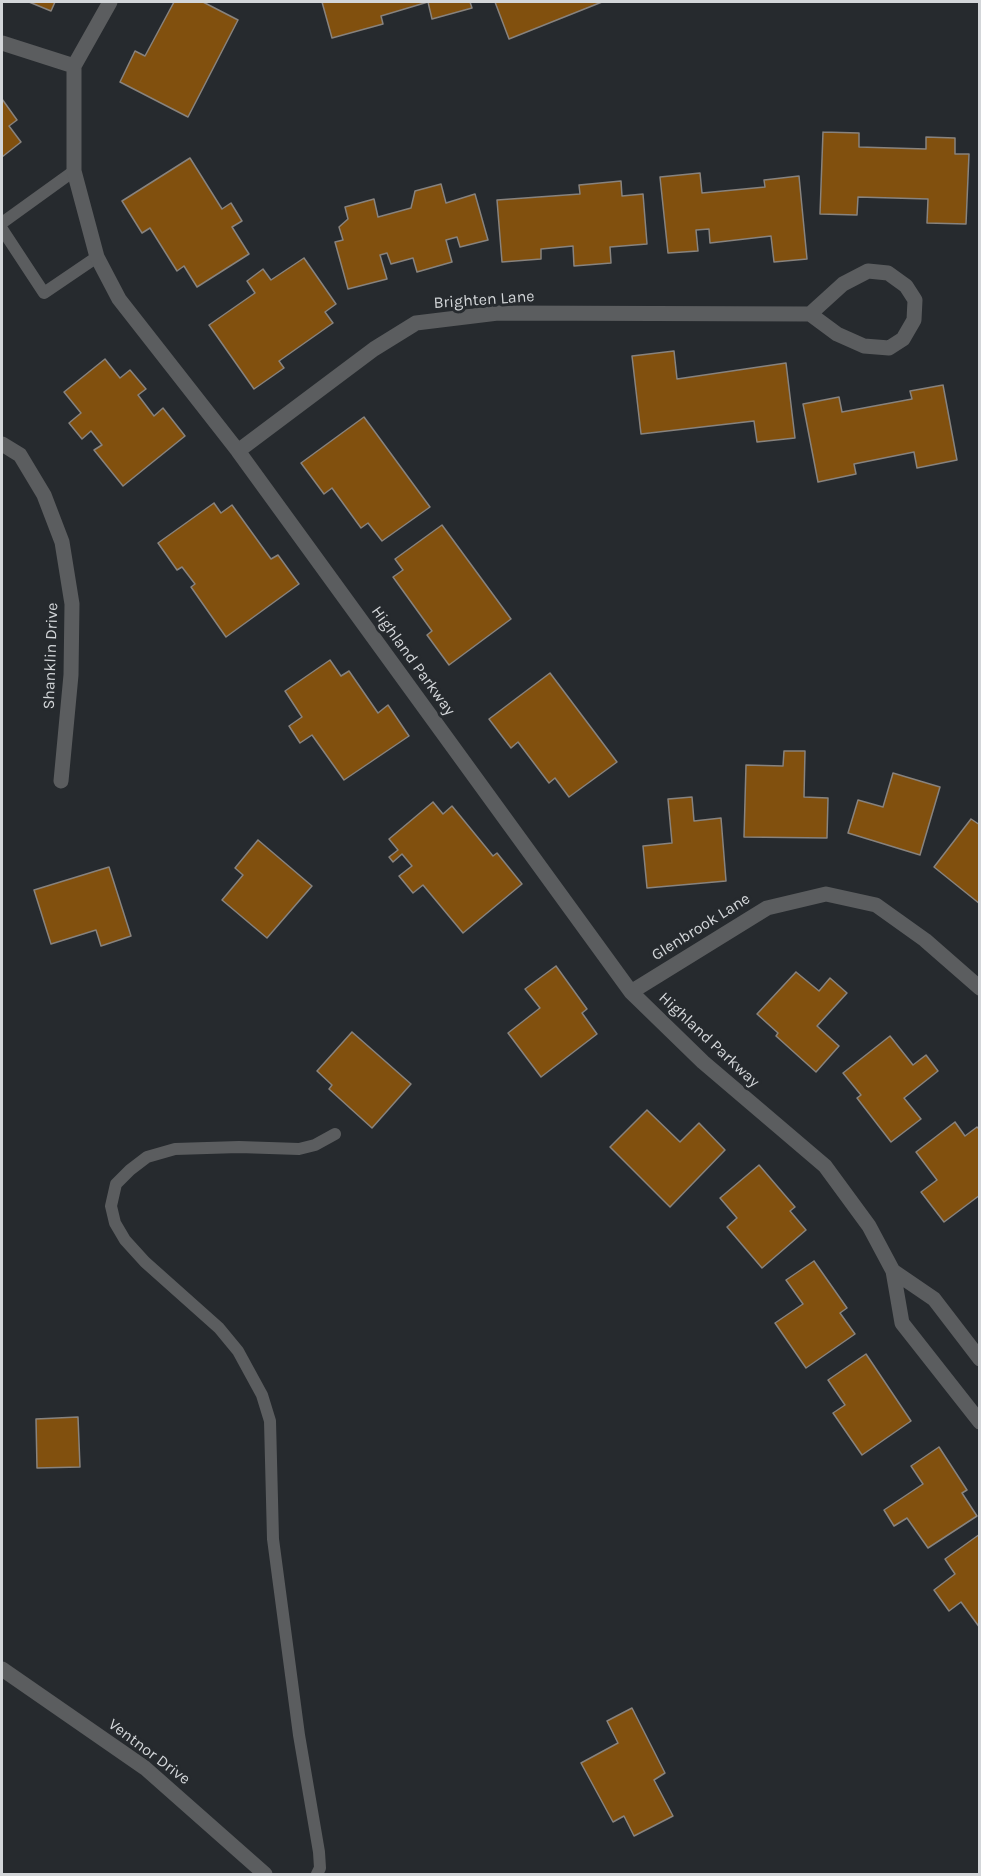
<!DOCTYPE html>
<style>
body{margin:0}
#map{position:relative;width:981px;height:1876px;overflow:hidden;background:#262a2e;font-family:Karla,sans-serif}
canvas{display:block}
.frame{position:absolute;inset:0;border:3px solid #d3d6d9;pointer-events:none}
</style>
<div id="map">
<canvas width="981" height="1876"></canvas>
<div class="frame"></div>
</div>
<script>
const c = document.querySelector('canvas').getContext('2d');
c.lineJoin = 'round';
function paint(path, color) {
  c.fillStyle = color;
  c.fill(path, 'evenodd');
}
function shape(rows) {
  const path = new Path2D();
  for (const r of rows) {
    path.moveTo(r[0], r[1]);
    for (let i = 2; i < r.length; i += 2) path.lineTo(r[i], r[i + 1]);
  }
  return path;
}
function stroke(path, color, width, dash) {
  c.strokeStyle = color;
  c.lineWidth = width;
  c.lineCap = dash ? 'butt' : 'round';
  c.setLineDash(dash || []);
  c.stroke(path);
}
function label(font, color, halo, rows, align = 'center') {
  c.font = font + ' Karla,sans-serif';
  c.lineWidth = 6;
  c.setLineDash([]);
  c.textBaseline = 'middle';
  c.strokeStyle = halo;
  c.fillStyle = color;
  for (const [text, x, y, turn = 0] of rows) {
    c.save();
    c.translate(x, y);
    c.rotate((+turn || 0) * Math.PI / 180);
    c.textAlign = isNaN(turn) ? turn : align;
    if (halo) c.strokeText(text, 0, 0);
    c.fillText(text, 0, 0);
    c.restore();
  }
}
const building = shape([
 [29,2,55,2,51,11,29,2],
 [174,2,203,2,238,20,188,117,120,82,135,51,145,56,174,2],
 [322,2,470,2,472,8,432,19,428,2,381,16,383,24,332,38,322,2],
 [495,2,602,2,509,39,495,2],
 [2,99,17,120,9,126,21,142,2,157,2,99],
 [823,132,859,133,859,147,926,149,926,137,955,138,955,154,969,154,966,224,927,223,928,199,858,197,857,215,820,214,823,132],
 [190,158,222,209,231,203,242,221,232,227,249,254,197,287,184,266,177,271,150,228,142,233,122,201,190,158],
 [700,173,702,193,765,187,764,180,799,176,807,259,774,262,771,236,710,243,709,229,696,230,698,251,668,253,660,177,700,173],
 [621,181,622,196,643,194,647,244,610,247,611,263,574,266,573,246,541,249,541,259,502,262,497,200,580,194,579,185,621,181],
 [441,184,446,203,475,194,488,240,460,247,457,237,446,240,452,262,417,272,413,258,391,264,387,253,380,255,387,279,348,289,335,242,343,240,339,227,348,219,345,207,374,199,378,217,411,208,415,191,441,184],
 [304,258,336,304,325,312,333,323,279,361,284,368,254,389,209,325,255,293,247,281,263,269,271,280,304,258],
 [674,351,677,379,786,363,795,438,757,442,754,421,641,434,632,356,674,351],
 [105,359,120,378,130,370,146,389,138,395,154,416,163,408,185,436,123,486,94,450,102,445,91,431,82,439,69,423,81,413,64,392,105,359],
 [943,385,957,460,917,468,914,452,854,464,856,474,818,482,803,404,839,397,842,412,912,399,910,391,943,385],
 [364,417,430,507,382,541,368,523,361,528,332,488,324,494,301,463,364,417],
 [214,503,221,513,232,505,271,559,278,555,299,584,226,637,191,587,195,584,182,567,177,570,158,543,214,503],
 [442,525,511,619,449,665,427,635,432,631,393,577,403,570,395,559,442,525],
 [330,660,341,676,349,671,378,713,388,705,409,736,344,780,312,735,300,743,289,726,302,717,285,691,330,660],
 [550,673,617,762,569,797,555,778,549,783,518,742,511,748,489,719,550,673],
 [784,751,805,751,804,797,828,798,827,838,744,837,746,765,783,766,784,751],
 [893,773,940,787,920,855,848,833,858,800,883,807,893,773],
 [692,797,694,821,721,818,726,881,647,888,643,846,672,843,668,799,692,797],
 [433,802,443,814,452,806,493,856,497,853,522,884,463,933,423,885,413,893,399,876,412,866,402,854,393,862,389,857,398,850,389,839,433,802],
 [971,819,980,825,980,904,934,867,971,819],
 [258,840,312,886,267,938,222,900,243,875,235,868,258,840],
 [109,867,131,936,101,946,96,930,51,944,34,890,109,867],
 [556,966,587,1009,582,1013,597,1034,541,1077,508,1033,540,1008,525,989,556,966],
 [796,972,819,991,830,978,847,993,817,1026,839,1046,816,1072,776,1036,778,1033,757,1014,796,972],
 [352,1032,411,1084,372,1128,329,1089,332,1085,317,1071,352,1032],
 [890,1036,913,1065,926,1055,938,1071,904,1098,921,1119,891,1142,857,1098,861,1095,843,1073,890,1036],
 [647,1110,680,1142,699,1123,725,1150,670,1207,610,1147,647,1110],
 [955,1122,965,1136,977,1127,980,1130,980,1195,944,1222,921,1192,937,1180,916,1152,955,1122],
 [759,1165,795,1207,790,1211,806,1230,762,1268,727,1227,737,1218,720,1198,759,1165],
 [814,1261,847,1308,840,1313,855,1334,806,1368,775,1323,803,1304,786,1280,814,1261],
 [866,1354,911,1421,862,1455,833,1413,845,1405,828,1380,866,1354],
 [78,1417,80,1467,37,1468,36,1419,78,1417],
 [939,1447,967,1490,962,1493,977,1516,928,1548,907,1518,894,1526,884,1510,923,1484,911,1466,939,1447],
 [980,1534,980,1628,961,1602,949,1611,934,1590,955,1574,945,1559,980,1534],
 [632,1708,665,1773,654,1780,673,1816,634,1836,624,1816,613,1822,581,1763,618,1743,607,1721,632,1708]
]);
paint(building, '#81500e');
stroke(building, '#88837e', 1.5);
stroke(shape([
 [2,223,74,171],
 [2,229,44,293,97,257],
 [317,1874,320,1868,319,1852,299,1735,273,1539,270,1421,262,1395,238,1351,219,1328,145,1262,125,1240,115,1223,111,1206,116,1184,130,1170,147,1157,175,1149,239,1147,299,1149,315,1145,335,1134]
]), '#5b5d5f', 12);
stroke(shape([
 [110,2,74,66,74,171,97,257,119,299,238,451,631,992,703,1062,825,1166,869,1226,893,1271,902,1323,980,1422],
 [2,43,74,66],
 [2,444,20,455,44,495,62,542,72,604,71,675,61,781],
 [238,451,374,349,416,323,498,313,810,314,837,334,864,346,889,348,903,339,914,320,915,300,906,286,888,273,868,271,843,284,810,314],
 [631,992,767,908,826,894,876,905,925,940,980,988],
 [893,1271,934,1299,980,1359],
 [2,1669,145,1768,265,1874]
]), '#5b5d5f', 15);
label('16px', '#d3d6d9', '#262a2e', [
 ["Brighten Lane",484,300,-4],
 ["Shanklin Drive",51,656,-88],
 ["Highland Parkway",413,661,54],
 ["Glenbrook Lane",701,927,-32],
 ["Highland Parkway",709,1040,43],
 ["Ventnor Drive",149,1752,37]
]);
</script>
